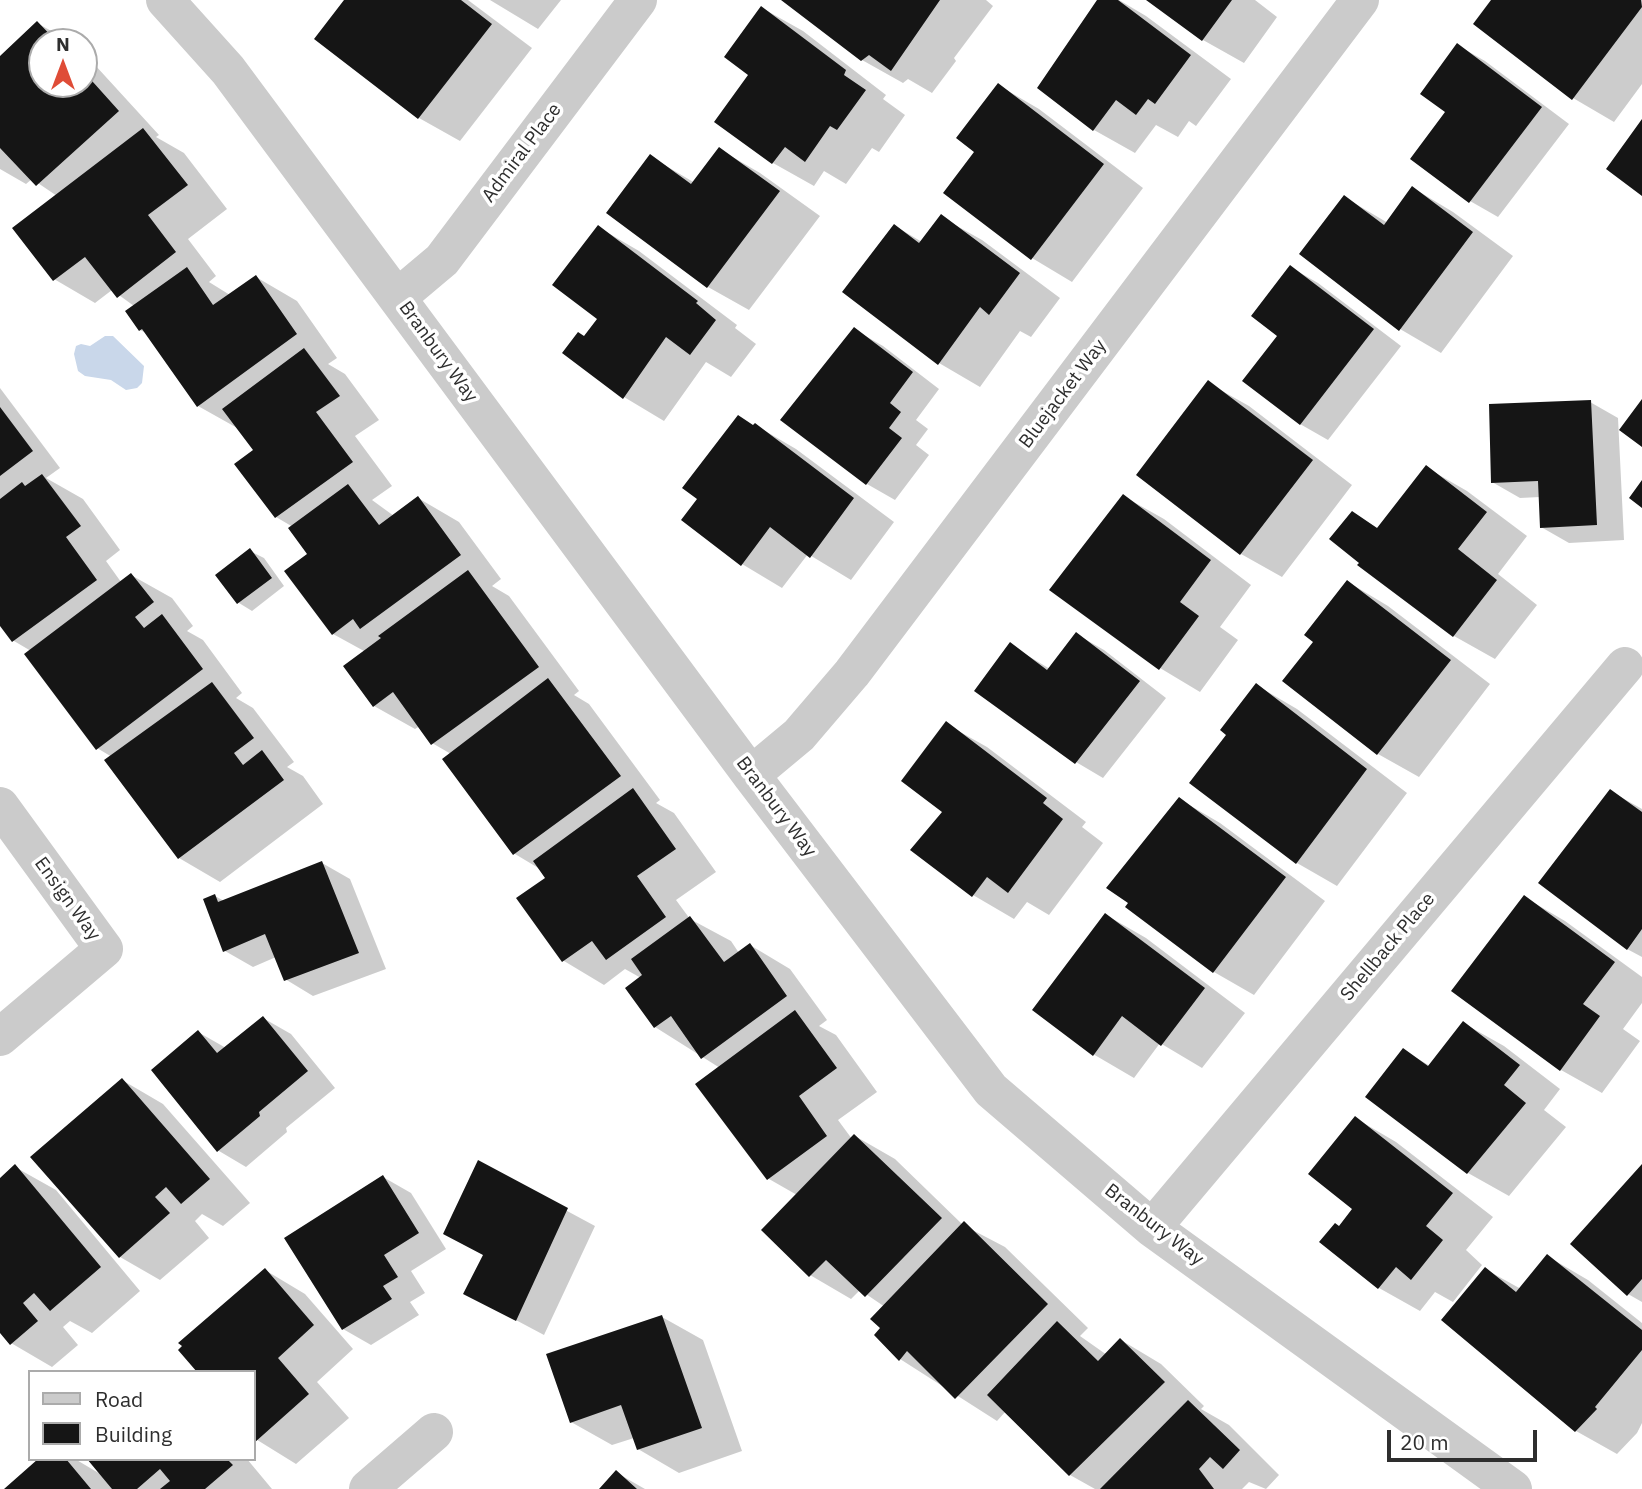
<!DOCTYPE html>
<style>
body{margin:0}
#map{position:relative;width:1642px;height:1489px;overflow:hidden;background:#fff;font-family:"IBM Plex Sans",sans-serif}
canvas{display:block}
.legend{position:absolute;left:28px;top:1370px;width:228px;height:91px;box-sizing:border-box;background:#fff;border:2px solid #ababab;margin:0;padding:9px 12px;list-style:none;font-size:21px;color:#2e2e2e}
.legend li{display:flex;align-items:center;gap:14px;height:35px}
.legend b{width:35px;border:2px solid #ababab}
.north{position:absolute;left:28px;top:28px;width:70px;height:70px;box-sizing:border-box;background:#fff;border:2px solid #ababab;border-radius:50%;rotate:0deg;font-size:19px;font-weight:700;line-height:28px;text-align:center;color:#2e2e2e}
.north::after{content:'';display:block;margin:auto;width:24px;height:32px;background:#df4c37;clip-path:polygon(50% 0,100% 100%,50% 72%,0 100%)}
.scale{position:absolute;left:1387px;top:1430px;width:150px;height:32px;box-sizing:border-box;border:4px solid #2e2e2e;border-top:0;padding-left:9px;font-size:21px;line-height:24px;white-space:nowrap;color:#2e2e2e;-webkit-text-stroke:5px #fff;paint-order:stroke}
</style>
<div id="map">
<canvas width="1642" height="1489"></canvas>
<ul class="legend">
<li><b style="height:9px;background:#cbcbcb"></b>Road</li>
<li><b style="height:19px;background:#151515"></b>Building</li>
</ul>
<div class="north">N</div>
<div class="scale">20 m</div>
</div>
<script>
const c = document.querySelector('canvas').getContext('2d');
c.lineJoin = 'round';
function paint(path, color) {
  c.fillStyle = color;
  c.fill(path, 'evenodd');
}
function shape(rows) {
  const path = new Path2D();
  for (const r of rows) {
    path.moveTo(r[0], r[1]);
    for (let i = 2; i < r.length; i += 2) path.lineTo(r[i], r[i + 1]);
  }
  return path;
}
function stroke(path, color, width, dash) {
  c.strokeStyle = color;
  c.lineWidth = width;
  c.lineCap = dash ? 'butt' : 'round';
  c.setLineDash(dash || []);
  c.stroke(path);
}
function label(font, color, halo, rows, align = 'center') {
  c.font = font + ' "IBM Plex Sans",sans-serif';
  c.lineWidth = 7;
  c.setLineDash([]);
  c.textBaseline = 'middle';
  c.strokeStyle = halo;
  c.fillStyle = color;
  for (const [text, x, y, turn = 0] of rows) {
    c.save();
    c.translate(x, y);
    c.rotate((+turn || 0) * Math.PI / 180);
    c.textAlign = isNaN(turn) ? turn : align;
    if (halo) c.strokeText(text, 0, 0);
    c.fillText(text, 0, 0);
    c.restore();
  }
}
paint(shape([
 [105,336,113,336,144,366,142,383,137,388,126,390,111,380,85,376,78,371,74,354,76,346,81,344,90,346]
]), '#c9d7ea');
paint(shape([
 [346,0,468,0,532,48,460,141,419,118,316,39],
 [490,0,561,0,538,29],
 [783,0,986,0,993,6,954,58,956,61,932,93,908,79,903,83,862,60],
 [1100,0,1119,0,1146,16,1231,79,1196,126,1189,121,1178,137,1156,125,1135,153,1094,130,1040,88],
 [1149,0,1255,0,1277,17,1244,63,1203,40],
 [1493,0,1642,0,1642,84,1614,122,1573,98],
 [762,8,803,31,886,95,883,99,905,115,879,152,872,148,846,184,824,171,814,186,773,163,716,122,751,75],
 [37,23,71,42,42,42,42,84,84,84,84,53,159,135,156,137,184,153,227,209,188,239,216,276,209,282,230,295,256,277,297,301,337,358,328,364,345,374,379,420,355,436,392,486,372,500,394,516,418,498,459,522,501,579,492,586,509,596,579,691,574,695,589,704,660,800,656,803,674,813,716,872,676,900,690,919,731,941,739,953,750,945,790,969,827,1020,819,1026,836,1035,877,1092,838,1120,852,1139,855,1136,895,1159,963,1225,1005,1247,1088,1328,1080,1336,1107,1355,1121,1340,1161,1364,1204,1406,1201,1409,1229,1425,1279,1475,1266,1489,1249,1482,1242,1489,1095,1489,1070,1475,1006,1411,997,1421,900,1359,883,1328,885,1307,860,1290,851,1299,810,1275,797,1195,769,1179,698,1084,720,1068,655,1027,641,978,625,969,604,985,564,961,518,899,547,878,540,869,515,854,451,754,432,743,420,726,415,729,374,706,364,651,333,634,309,555,293,527,276,517,256,451,239,429,198,406,148,334,140,330,127,311,134,306,112,290,95,303,54,279,57,196,32,179,26,184,0,169,0,57],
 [1457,45,1485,61,1569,124,1498,217,1470,201],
 [998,85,1039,109,1143,188,1072,282,1032,258,977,152],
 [719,149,760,173,820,216,749,310,708,287,609,213,651,157,695,183],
 [1413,188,1453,212,1513,256,1441,353,1400,329,1344,197,1388,223],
 [941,217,982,240,1060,298,1031,337,1020,331,980,387,939,363,895,226,922,242],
 [598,227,639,251,737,325,735,328,756,344,731,377,706,362,664,421,624,397,599,319],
 [1290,267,1318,283,1401,346,1328,440,1300,424,1279,335],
 [855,330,883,346,939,389,916,420,928,429,916,445,929,455,895,500,867,484],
 [1208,383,1249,406,1352,485,1282,577,1241,554,1138,475],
 [0,388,60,468,46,478,83,499,120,550,106,561,121,582,131,575,172,598,193,626,187,631,203,640,242,693,236,698,253,708,294,762,287,767,303,776,323,804,220,882,179,858,112,757,97,748,31,651,14,641,0,623],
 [1590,402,1618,418,1624,540,1569,543,1541,527,1540,497,1520,498,1492,482],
 [755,425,796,449,894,522,851,580,808,554,782,588,742,564],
 [1427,468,1467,491,1527,536,1498,574,1537,605,1495,659,1454,636,1360,565,1352,513,1379,529],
 [1123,496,1164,519,1251,585,1220,627,1238,640,1200,692,1160,668],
 [250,551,264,558,284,586,252,611,239,603],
 [1348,582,1388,606,1490,684,1419,777,1378,754,1285,681,1316,641],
 [1076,634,1104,650,1166,698,1103,778,1076,762,1010,645,1050,669],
 [1256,685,1297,709,1407,793,1337,886,1297,863,1228,734],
 [946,724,987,747,1086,822,1082,827,1103,843,1049,915,1027,902,1014,919,973,895,913,850,944,812],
 [1610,791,1642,809,1642,957,1627,949],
 [1179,799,1220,823,1325,901,1254,995,1214,972],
 [322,863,350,879,386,969,313,996,285,979,276,957,253,967,225,951,205,900,215,896,224,901],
 [1524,897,1565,921,1642,977,1642,1003,1623,1029,1640,1041,1602,1093,1561,1070,1454,990],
 [1106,915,1146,938,1245,1013,1202,1068,1160,1043,1134,1078,1093,1054],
 [263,1018,291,1034,335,1088,286,1128,287,1132,246,1167,219,1151,198,1032,226,1048],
 [1463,1023,1504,1046,1560,1089,1544,1110,1566,1127,1509,1196,1468,1173,1368,1097,1403,1050,1430,1066],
 [122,1080,163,1104,250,1203,223,1226,202,1214,195,1221,209,1238,160,1280,120,1257],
 [1355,1118,1396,1142,1493,1217,1466,1250,1482,1265,1453,1302,1435,1292,1420,1311,1379,1288,1322,1241,1340,1228,1354,1209],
 [478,1163,595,1226,544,1335,465,1293,485,1256],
 [15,1167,56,1190,140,1291,92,1333,70,1321,63,1327,78,1345,52,1367,11,1343,0,1330,0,1180],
 [1642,1167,1642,1302,1628,1294],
 [383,1177,411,1193,446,1249,411,1271,425,1293,410,1302,419,1315,371,1345,343,1329],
 [1547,1256,1588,1280,1642,1323,1642,1423,1637,1433,1617,1454,1576,1431,1485,1269,1521,1289],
 [265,1270,305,1294,353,1349,317,1382,349,1418,296,1464,254,1438,254,1372],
 [662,1317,703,1340,742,1451,679,1473,638,1449,634,1438,612,1445,571,1422],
 [41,1459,75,1459,102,1475,89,1459,247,1459,272,1489,7,1489],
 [617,1473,645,1489,602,1489]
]), '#0003');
paint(shape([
 [344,0,461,0,492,24,418,119,314,39],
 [781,0,940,0,891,71,869,55,861,61],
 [1097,0,1118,0,1191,55,1155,104,1148,99,1136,115,1116,100,1093,131,1037,88],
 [1146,0,1232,0,1202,41],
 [1491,0,1641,0,1642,7,1572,100,1473,24],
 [761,6,846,70,844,75,866,90,837,130,830,126,805,162,785,147,772,164,714,122,748,75,724,57],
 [37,21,57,42,42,42,42,84,84,84,84,72,119,111,36,186,0,148,0,56],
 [1457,43,1542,107,1469,203,1410,159,1445,112,1420,94],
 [998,83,1104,164,1031,260,943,193,974,152,956,138],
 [1642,119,1642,196,1606,169],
 [143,128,188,185,148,215,176,252,117,298,85,257,53,281,12,228],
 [719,147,780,191,707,288,606,213,650,154,691,184],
 [1412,186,1473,232,1399,331,1299,254,1344,195,1384,225],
 [941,214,1020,273,989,315,980,307,938,365,842,292,894,224,919,243],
 [598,225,698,301,696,303,716,320,690,355,666,337,623,399,562,353,578,332,584,336,597,319,552,285],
 [1290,265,1374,329,1300,425,1242,381,1277,336,1251,316],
 [187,267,213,305,256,275,297,334,197,407,142,329,139,331,125,311],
 [854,327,913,372,890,403,901,412,889,428,902,438,866,485,780,420],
 [304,348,340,396,316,412,353,462,275,518,234,464,253,450,222,409],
 [1208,380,1313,460,1240,555,1136,475],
 [1642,399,1642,447,1619,430],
 [1591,400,1597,525,1540,528,1538,481,1491,483,1489,404],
 [0,407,33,451,0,476],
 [738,415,753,425,755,423,854,498,810,558,770,527,741,566,681,520,697,499,682,488],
 [1426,465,1487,512,1458,549,1497,580,1453,637,1357,565,1359,563,1329,539,1352,511,1377,528],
 [42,474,81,526,66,537,97,580,12,642,0,626,0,499,22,482,25,486],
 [1642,480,1642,508,1629,498],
 [348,484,379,525,418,496,461,555,360,629,353,619,332,635,284,571,307,554,288,528],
 [1123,494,1211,560,1180,602,1199,616,1159,670,1049,590],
 [250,548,272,578,237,604,215,575],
 [468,570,539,667,431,745,393,692,373,707,343,666,381,638,378,636],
 [131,573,154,602,135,617,144,628,162,614,203,669,96,750,24,654],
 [1347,580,1451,660,1377,755,1282,681,1313,642,1304,635],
 [1076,632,1140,681,1075,764,974,691,1010,642,1047,670],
 [548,678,621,776,513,855,442,759],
 [212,682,254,738,234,753,243,765,262,750,284,780,178,859,104,760],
 [1256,683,1367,769,1296,864,1189,783,1226,735,1220,730],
 [946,721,1047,798,1043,803,1063,819,1008,893,987,877,972,897,910,850,942,812,901,781],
 [633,788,676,849,637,876,666,917,606,960,592,941,562,962,516,898,545,878,533,861],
 [1610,789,1642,812,1642,929,1627,950,1538,883],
 [1179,797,1286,877,1213,973,1125,907,1128,903,1106,888],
 [322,861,359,953,284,981,265,934,223,952,203,899,215,894,218,902],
 [1524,895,1615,962,1583,1004,1600,1016,1560,1071,1451,991],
 [1105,913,1205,988,1161,1046,1122,1016,1093,1056,1032,1010],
 [690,916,724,962,750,943,787,996,701,1059,671,1016,654,1028,625,988,642,975,631,959],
 [795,1010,837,1068,799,1096,827,1136,767,1180,695,1084],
 [263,1016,308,1071,259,1112,260,1116,217,1152,151,1070,198,1030,217,1053],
 [1463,1021,1520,1065,1504,1085,1526,1103,1467,1174,1365,1097,1403,1048,1428,1066],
 [122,1078,210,1179,181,1204,166,1187,155,1197,170,1213,119,1258,30,1157],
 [1355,1116,1453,1193,1426,1226,1443,1240,1411,1280,1396,1267,1378,1289,1319,1242,1335,1223,1339,1226,1352,1209,1308,1174],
 [854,1134,942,1218,865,1297,826,1260,809,1277,761,1230],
 [478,1160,568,1208,516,1321,463,1294,483,1255,443,1234],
 [15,1164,101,1267,50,1311,34,1293,23,1303,38,1321,10,1345,0,1333,0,1178],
 [1642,1164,1642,1279,1627,1296,1570,1244],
 [383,1175,419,1233,384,1255,398,1277,383,1286,392,1299,342,1330,284,1238],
 [964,1221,1048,1304,955,1399,907,1351,899,1361,874,1335,880,1328,870,1319],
 [1547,1254,1642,1330,1642,1350,1595,1407,1597,1409,1575,1432,1441,1320,1485,1267,1516,1292],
 [265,1268,314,1325,278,1358,309,1394,254,1443,254,1372,197,1372,178,1350,182,1346,178,1343],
 [662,1315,702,1428,637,1450,621,1405,570,1423,546,1354],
 [1057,1321,1098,1361,1120,1338,1165,1382,1069,1476,987,1395],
 [1188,1400,1240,1450,1223,1469,1210,1457,1199,1469,1214,1489,1100,1489],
 [38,1459,66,1459,91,1489,4,1489],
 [87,1459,227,1459,233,1465,205,1489,160,1489,170,1481,160,1469,137,1489,112,1489],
 [616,1470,637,1489,599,1489]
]), '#151515');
stroke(shape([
 [165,0,228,70,751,775,991,1090,1152,1228,1513,1489],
 [398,297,442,260,638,0],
 [751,775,799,735,852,673,1360,0],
 [0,806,104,949,0,1037],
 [1152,1228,1625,666],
 [368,1489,434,1432]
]), '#cbcbcb', 38);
label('19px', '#2e2e2e', '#fff', [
 ["Admiral Place",522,153,-53],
 ["Branbury Way",438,352,54],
 ["Bluejacket Way",1063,394,-53],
 ["Branbury Way",776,807,53],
 ["Ensign Way",67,899,54],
 ["Shellback Place",1388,947,-50],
 ["Branbury Way",1154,1225,38]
]);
</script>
